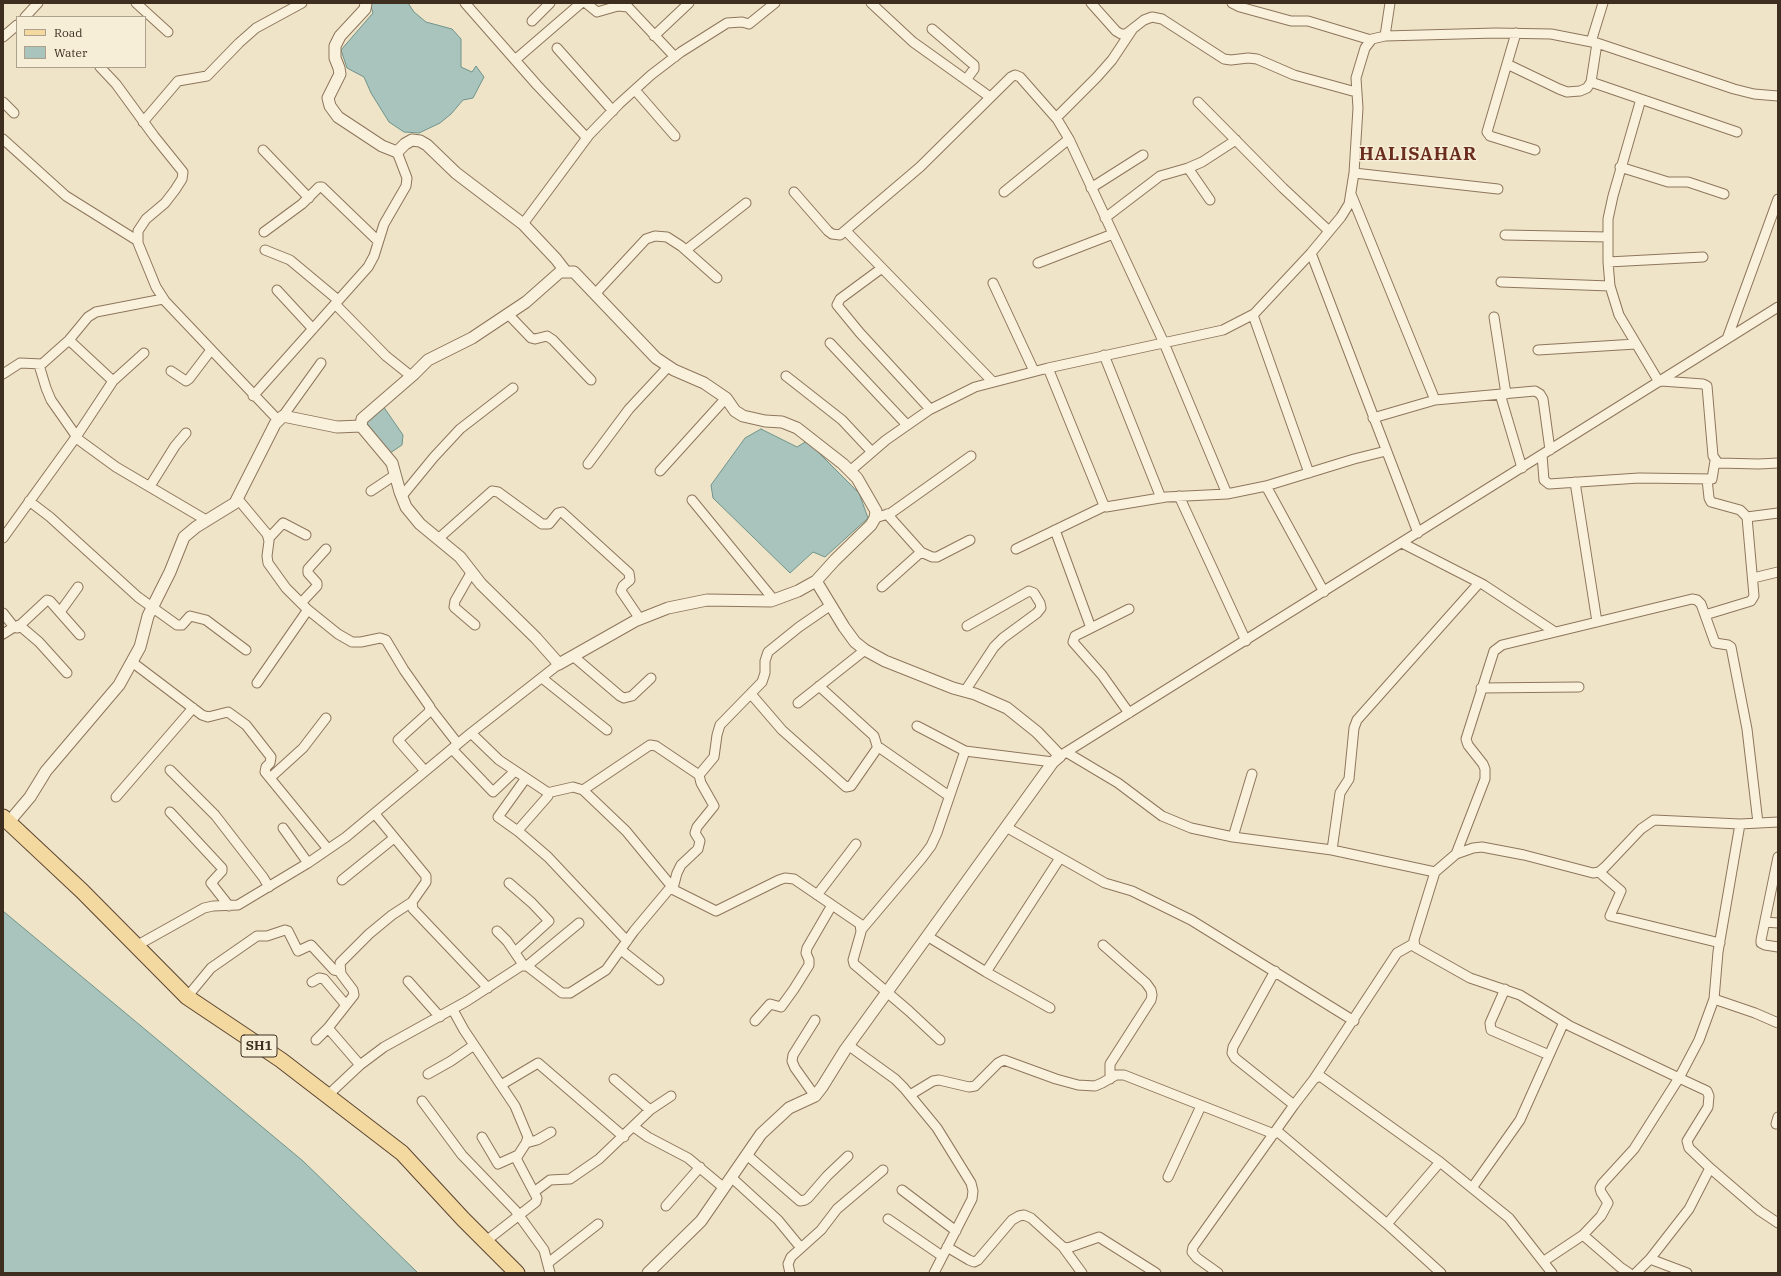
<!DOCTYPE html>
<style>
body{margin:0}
#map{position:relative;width:1781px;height:1276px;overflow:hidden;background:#f0e4c8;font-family:"IBM Plex Serif",serif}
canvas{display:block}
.frame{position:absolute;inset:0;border:4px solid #3d2e20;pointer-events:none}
.legend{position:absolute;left:16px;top:16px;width:130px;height:52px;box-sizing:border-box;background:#f7eed8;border:1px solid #ada18e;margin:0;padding:5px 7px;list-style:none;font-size:12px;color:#3d2e20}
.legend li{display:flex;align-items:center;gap:8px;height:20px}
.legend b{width:20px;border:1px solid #ada18e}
</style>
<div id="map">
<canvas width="1781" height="1276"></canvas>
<div class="frame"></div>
<ul class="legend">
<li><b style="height:5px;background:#f3d9a0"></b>Road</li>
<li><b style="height:11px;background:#a9c4bc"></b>Water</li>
</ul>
</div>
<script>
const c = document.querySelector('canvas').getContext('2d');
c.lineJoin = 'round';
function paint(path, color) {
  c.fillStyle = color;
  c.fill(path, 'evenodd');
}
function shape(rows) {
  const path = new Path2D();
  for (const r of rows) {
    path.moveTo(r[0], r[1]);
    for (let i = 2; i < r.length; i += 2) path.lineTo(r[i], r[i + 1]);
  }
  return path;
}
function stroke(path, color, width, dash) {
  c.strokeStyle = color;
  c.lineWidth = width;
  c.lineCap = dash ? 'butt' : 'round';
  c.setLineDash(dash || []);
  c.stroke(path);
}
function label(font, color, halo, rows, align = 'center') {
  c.font = font + ' "IBM Plex Serif",serif';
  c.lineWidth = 3;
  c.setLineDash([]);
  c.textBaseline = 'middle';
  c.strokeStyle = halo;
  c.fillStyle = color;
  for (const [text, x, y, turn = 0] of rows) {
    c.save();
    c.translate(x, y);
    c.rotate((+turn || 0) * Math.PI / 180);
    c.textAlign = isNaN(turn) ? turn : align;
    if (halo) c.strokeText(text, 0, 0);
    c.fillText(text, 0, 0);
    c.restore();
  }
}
const water = shape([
 [370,3,408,3,414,12,426,22,452,29,461,39,461,67,472,72,476,66,484,77,473,98,463,100,451,114,440,123,419,133,404,132,389,122,371,93,364,77,347,68,341,50,373,13,370,3],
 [383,406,403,435,402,445,390,453,365,421,383,406],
 [761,429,797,447,807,441,859,493,868,518,825,557,813,552,790,573,713,498,711,485,745,438,761,429],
 [3,911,303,1161,418,1273,3,1273,3,911]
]);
paint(water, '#a9c4bc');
stroke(water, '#6f938a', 1);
const minor = shape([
 [136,3,168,32],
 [465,3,537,85,587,138],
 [586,3,597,12,618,6,628,7,675,57],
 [871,3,913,42,990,97],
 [1091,3,1116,31,1121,34,1126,34,1144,20,1152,17,1162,19,1224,59,1231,60,1248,58,1257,59,1294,75,1356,92],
 [1232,3,1240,7,1291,21,1308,21,1371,40],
 [25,17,38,3],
 [532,21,550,3],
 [932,29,974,65,974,69,966,80],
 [1516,33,1487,132,1490,136,1535,150],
 [654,36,689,3],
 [1385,36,1390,3],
 [3,37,17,25],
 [1591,42,1603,3],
 [557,48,613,111],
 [515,60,581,3],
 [1507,64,1559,89,1567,92,1580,91,1587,88,1591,82,1597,43],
 [100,67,116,84,154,136,183,172,182,179,175,190,165,203,146,219,138,231,138,243,156,287,165,301,278,420],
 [1591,82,1737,132],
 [635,90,675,136],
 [1641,99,1613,196,1608,219,1608,262,1610,286,1619,315,1659,382],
 [3,102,14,113],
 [1198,102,1283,188,1329,231],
 [1056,118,1097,77,1112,60,1132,30],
 [143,122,178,81,207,76,239,43,256,28,302,3],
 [3,139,66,196,138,241],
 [263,150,309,198],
 [1620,167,1668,182,1688,182,1724,194],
 [1188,168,1210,200],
 [1354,173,1498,189],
 [1091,188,1143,155],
 [794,192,828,231,832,234,840,235,920,167,1011,77,1015,75,1020,77,1057,119,1069,139,1164,343,1227,494],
 [1004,192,1069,139],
 [1351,194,1435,400],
 [1105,218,1160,176,1188,168,1202,162,1236,140],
 [523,224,589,135,619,104,651,75,681,52,727,23,742,22,749,24,775,3],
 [846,231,992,381],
 [264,232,302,204,319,187,322,187,378,241],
 [1505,235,1608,237],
 [265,250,290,260,338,300],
 [686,250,746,203],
 [1311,253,1418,533],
 [1608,262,1703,257],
 [1038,263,1113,234],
 [882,268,840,299,837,305,860,333,930,409],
 [1501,282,1610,286],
 [993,283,1034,371],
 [277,290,313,329],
 [595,294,646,239,655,236,667,237,681,246,717,278],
 [335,304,386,356,411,376],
 [508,314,531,338,535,339,547,336,553,340,591,380],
 [1253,315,1309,473],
 [1494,317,1506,394],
 [1727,339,1778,199],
 [69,340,113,381],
 [830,343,907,425],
 [1538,350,1636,344],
 [1104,355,1161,498],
 [39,365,46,388,51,400,79,440,116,467,206,520],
 [1048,368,1103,503,1106,507,1166,497,1227,494,1266,486,1354,459,1386,451],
 [171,371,186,381,189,379,211,350],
 [3,374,20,363,42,364,69,340,88,317,96,312,163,299],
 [786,376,842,420,872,452],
 [1661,381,1703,384,1707,386,1713,456,1718,463,1759,464,1778,463],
 [1500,394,1522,468],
 [253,396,368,267,374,256,384,224,406,186,407,178,397,152],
 [283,416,321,363],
 [1373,418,1435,400,1535,391,1540,394,1543,399,1550,450],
 [1542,455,1544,480,1549,484,1639,478,1712,479,1715,461],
 [588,464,629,409,669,366],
 [660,471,726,398],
 [850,471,886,440,929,410,975,387,1048,368,1223,330,1254,314,1311,253,1341,217,1349,204,1354,173,1358,108,1356,78,1365,48,1372,39,1385,36,1496,33,1551,34,1597,43,1734,89,1754,94,1778,96],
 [1575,482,1597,622],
 [150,486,175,446,186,433],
 [1266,486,1324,592],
 [371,491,395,475],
 [402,496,434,457,460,429,513,388],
 [1179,496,1246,641],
 [237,498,267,534,269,541,267,556,268,563,286,588,307,609,307,611,257,683],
 [692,500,774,600],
 [29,501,50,517,138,597,177,625,182,625,190,616,206,620,246,650],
 [887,514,921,552,932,557,937,557,970,540],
 [1747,517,1778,513],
 [875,518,891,513,971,456],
 [1055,530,1091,628],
 [3,538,76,437,113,381,144,353],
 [269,538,283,523,306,535],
 [438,539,492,491,498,492,542,524,549,524,558,513,562,512,629,573,630,580,623,586,621,591,640,619],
 [1402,543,1484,585,1555,632],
 [1016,549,1105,506],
 [471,573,455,601,454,607,475,625],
 [1753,578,1778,572],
 [882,587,921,552],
 [301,603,317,586,317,583,308,573,308,569,326,549],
 [307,609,338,634,352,642,361,642,380,638,386,640,404,670,430,707,429,712,398,740,425,771],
 [1129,609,1075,636,1073,642,1102,675,1129,713],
 [60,612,78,587],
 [3,613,14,627,17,628,47,600,50,601,80,635],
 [1705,615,1751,601,1754,596,1747,517,1740,510,1711,502,1709,498,1707,479],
 [19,625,39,642,67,673],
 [3,634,14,627],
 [573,656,620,696,624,698,632,696,651,678],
 [132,662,202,715,208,717,228,712,246,725,271,757,270,763,266,767,265,772,328,849],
 [542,678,607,730],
 [819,686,874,736,878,749],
 [1481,688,1579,687],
 [965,691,994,647,1003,638,1037,613,1041,608,1040,603,1034,593,1029,591,967,626],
 [751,694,782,730,846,787,851,786,876,750,880,748,949,796],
 [798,703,865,650],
 [430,708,458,744],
 [917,726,965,751,1053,762],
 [471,733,499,760,547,792,548,796,520,828,519,832,548,857,627,941],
 [452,749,493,792,515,771],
 [1066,752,1118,783,1162,816,1191,828,1233,837,1332,850,1435,872,1456,854,1473,848,1482,847,1524,855,1593,873,1599,872,1605,867,1641,829,1654,820,1740,824,1778,822],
 [1060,756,1778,307],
 [170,770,215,815,263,877,269,887],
 [270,778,303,748,326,718],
 [583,790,650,745,656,746,699,775],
 [547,793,573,787,583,790,626,831,673,888],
 [116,797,193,708],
 [170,812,222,868,222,871,211,883,229,906],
 [375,814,426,876,426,882,412,902,413,909,488,988],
 [1006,827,1105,883,1132,891,1191,920,1354,1021],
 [283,828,308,863],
 [519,832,498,817,526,778],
 [1233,837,1252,774],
 [1332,850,1340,793,1349,779,1354,728,1357,720,1479,583],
 [1456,854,1485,779,1485,769,1483,764,1468,745,1466,739,1494,651,1502,645,1692,599,1697,600,1701,604,1715,643,1728,645,1731,647,1747,729,1758,823],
 [1778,857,1761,940,1761,943,1765,945,1778,947],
 [1435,872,1414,940,1415,947,1470,978,1520,995,1570,1026,1679,1078,1699,1040,1714,999,1718,952,1740,824],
 [1599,872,1621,891,1610,916,1720,943],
 [342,880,394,838],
 [509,883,532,903,549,921,515,952],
 [673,888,677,873,681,865,698,849,700,841,695,833,697,827,714,806,701,783,699,775,714,757,717,735,720,725,762,682,765,673,765,661,768,652,799,627,831,605],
 [817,895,856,844],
 [1765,922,1778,923],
 [862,929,922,858,931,846,937,833,965,751],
 [497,931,507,941,524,966],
 [927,936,986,972,1050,1008],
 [1103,945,1146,983,1151,990,1152,995,1151,1000,1110,1064,1110,1079],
 [136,946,204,908,213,906,238,905,308,863,346,837,471,733,559,664],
 [621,950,659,980],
 [527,966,579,923],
 [1275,971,1233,1047,1232,1053,1235,1058,1294,1105],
 [986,972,1060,858],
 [408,981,440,1017],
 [312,982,319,978,324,979,346,1005],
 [1505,989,1490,1023,1491,1030,1549,1055],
 [187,997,211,968,257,936,267,936,285,930,288,931,298,951,311,945,334,970,339,971],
 [1714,999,1755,1013,1778,1023],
 [453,1010,464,1030,515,1106,528,1137,526,1143,517,1157,517,1160,537,1198,536,1202,486,1241],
 [755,1021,770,1004,781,1007,794,989,809,965,809,960,806,953,807,948,832,905],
 [328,1028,360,1065],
 [316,1040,328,1028,354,995,353,990,341,974,340,963,369,934,392,915,412,902],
 [848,1045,895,1079,904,1088,937,1128,971,1183,973,1191,972,1199,934,1273],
 [428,1074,451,1061,474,1045],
 [614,1079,650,1110],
 [1314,1079,1397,953,1413,944],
 [501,1085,538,1063,624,1137],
 [910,1095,933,1081,939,1080,969,1087,975,1086,998,1063,1004,1060,1056,1079,1078,1085,1095,1086,1102,1083,1116,1075,1124,1075,1274,1134],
 [327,1096,360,1065,384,1047,467,1001,521,966,527,966,562,993,570,993,606,970,634,931,670,888,716,911,779,880,785,878,794,879,860,924,861,932,853,960,854,964,909,1011,940,1040],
 [815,1096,795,1068,792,1061,793,1055,815,1020],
 [422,1101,462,1155,515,1210,544,1250,550,1273],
 [1776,1124,1778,1117],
 [634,1127,648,1137,688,1158,724,1188],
 [1277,1131,1387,1224,1441,1273],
 [482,1137,498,1164,518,1155],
 [526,1143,537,1140,551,1132],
 [747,1155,800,1201,805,1200,808,1198,827,1176,848,1156],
 [731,1177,778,1220,801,1248],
 [1168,1177,1201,1106],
 [1472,1188,1520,1120,1564,1022],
 [902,1190,956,1231],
 [534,1192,550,1180,570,1179,599,1159,650,1110,671,1096],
 [666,1206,700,1167],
 [888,1219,942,1256],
 [1387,1224,1440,1162],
 [1583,1235,1620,1267,1629,1273],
 [947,1247,969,1260,974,1262,978,1260,1012,1220,1019,1216,1024,1215,1031,1218,1063,1247,1068,1248,1099,1237,1156,1273],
 [1063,1247,1082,1273],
 [1650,1259,1687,1273],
 [1544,1261,1583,1235,1601,1216,1608,1203,1601,1192,1600,1188,1602,1184,1634,1149,1679,1078,1707,1091,1709,1096,1708,1107,1687,1141,1689,1148,1710,1168,1760,1211,1778,1223],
 [548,1263,598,1224],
 [790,1273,788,1264,791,1257,821,1230,837,1209,883,1170],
 [1218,1273,1197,1258,1192,1252,1193,1247,1294,1105,1314,1079,1320,1076,1440,1162,1509,1218,1552,1273],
 [1636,1273,1650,1259,1689,1209,1710,1168]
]);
const tertiary = shape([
 [366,3,365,9,340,36,335,46,335,58,339,68,340,74,328,98,330,106,338,117,382,146,397,152,405,144,412,140,420,141,427,145,456,173,523,224,556,259,566,272],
 [361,426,362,419,414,374,428,360,472,338,526,302,560,272,574,272,656,358,674,370,704,383,726,398,735,411,743,416,765,421,782,422,797,428,843,464,857,478,876,511,875,518,871,525,835,560,816,581,844,627,855,642,865,650,885,661,953,688,975,694,1007,708,1037,732,1060,756,1053,762,887,992,845,1050,822,1087,815,1096,789,1108,761,1134,701,1221,648,1273],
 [8,823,30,797,46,771,119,685,140,647,148,616,170,572,184,537,196,527,235,503,275,424,283,416,337,427,361,426,392,463,400,492,406,507,420,524,460,557,481,584,536,638,559,664,635,621,668,608,707,600,771,601,798,591,816,581]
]);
const primary = shape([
 [3,817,82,891,187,997,281,1060,402,1153,463,1219,517,1273]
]);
stroke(minor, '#8d765c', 11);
stroke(tertiary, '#8d765c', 13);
stroke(primary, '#5b4430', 17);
stroke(minor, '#faf1dc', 9);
stroke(tertiary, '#faf1dc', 11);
stroke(primary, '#f3d9a0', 15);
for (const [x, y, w] of [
 [259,1046,36]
]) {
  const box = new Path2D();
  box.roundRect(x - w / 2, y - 11, w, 22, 3);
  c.fillStyle = '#f7eed8';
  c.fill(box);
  stroke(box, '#3d2e20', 1);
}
label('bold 13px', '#3d2e20', null, [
 ["SH1",259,1046]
]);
c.letterSpacing = '1px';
label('bold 18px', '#6b2e1e', '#f7eed8', [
 ["HALISAHAR",1418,155]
]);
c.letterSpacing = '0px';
</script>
